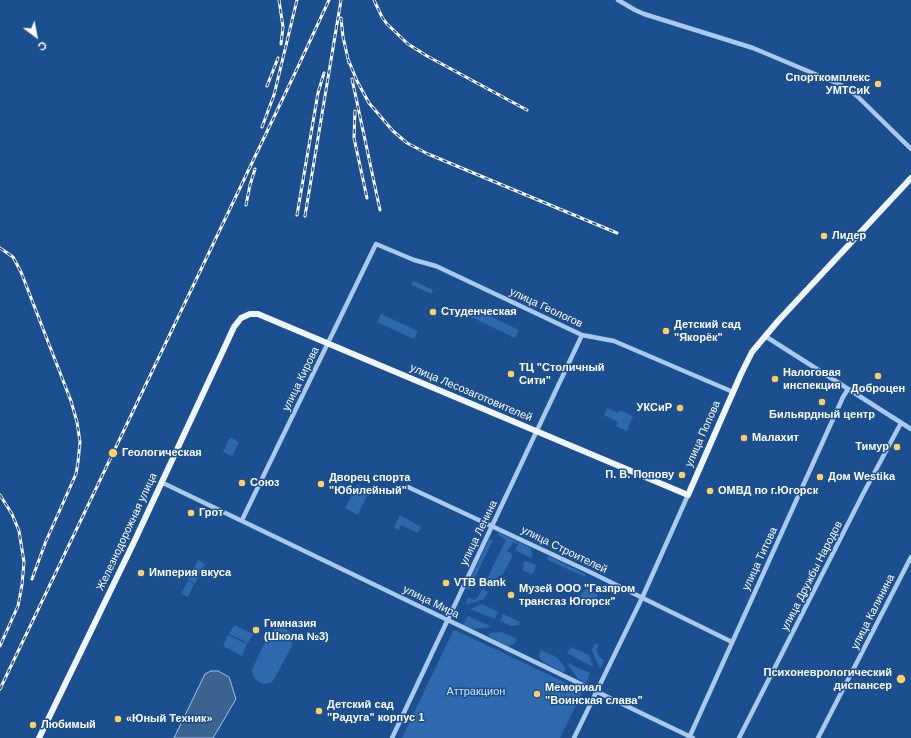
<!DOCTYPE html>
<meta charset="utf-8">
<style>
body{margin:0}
#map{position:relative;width:911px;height:738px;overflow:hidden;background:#1b4f8f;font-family:Arial,sans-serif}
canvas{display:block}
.north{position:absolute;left:16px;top:16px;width:40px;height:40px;-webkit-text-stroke:3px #1b4f8f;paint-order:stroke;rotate:148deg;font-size:11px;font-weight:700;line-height:16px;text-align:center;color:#fff}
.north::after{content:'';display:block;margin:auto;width:14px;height:18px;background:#fff;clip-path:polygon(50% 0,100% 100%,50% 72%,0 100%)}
</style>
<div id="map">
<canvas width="911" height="738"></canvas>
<div class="north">С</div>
</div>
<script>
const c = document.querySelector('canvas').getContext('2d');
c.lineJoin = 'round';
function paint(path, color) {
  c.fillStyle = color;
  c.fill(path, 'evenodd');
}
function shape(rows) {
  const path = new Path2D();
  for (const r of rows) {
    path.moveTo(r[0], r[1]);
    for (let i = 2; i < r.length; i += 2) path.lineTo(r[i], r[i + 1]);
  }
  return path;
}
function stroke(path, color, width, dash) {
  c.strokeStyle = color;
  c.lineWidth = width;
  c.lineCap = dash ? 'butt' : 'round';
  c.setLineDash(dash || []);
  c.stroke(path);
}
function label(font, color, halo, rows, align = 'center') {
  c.font = font + ' Arial,sans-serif';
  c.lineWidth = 3;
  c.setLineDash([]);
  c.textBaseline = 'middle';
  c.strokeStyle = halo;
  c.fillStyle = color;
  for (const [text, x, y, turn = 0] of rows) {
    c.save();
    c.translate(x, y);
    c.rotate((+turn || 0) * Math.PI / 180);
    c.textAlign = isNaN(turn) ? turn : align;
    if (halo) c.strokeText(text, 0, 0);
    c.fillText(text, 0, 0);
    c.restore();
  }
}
paint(shape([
 [413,281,414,281,433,290,431,294,411,285],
 [471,307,519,330,515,338,467,315],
 [381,314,418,331,414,339,377,322],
 [607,408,618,413,620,410,633,416,627,431,616,426,618,422,604,415],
 [230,437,239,442,232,456,223,452],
 [357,485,369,491,358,515,345,508],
 [400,515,421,527,418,533,401,525,399,530,394,528],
 [499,533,518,542,517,544,513,543,509,549,508,549,507,551,511,553,512,557,503,574,497,577,491,588,484,585,506,540,498,535],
 [492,539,493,540,469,590,466,588,489,540],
 [519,542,531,548,531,552,533,553,531,558,515,550],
 [549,556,585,574,585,577,546,559],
 [198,560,205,564,195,583,188,580],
 [525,561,536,565,535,569,533,573,531,574,522,570,524,566,522,565],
 [188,581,194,584,188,597,181,594],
 [482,589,488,592,484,599,465,605,468,597,474,600,478,597],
 [588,589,597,594,598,599,596,604,591,606,582,602,580,597,584,590],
 [482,604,498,612,495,619,470,609],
 [503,614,520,622,519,625,511,626,500,621],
 [468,616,492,627,473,629,463,625],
 [234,625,253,634,248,643,229,634],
 [282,627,290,632,293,636,292,646,273,681,269,683,264,684,259,682,255,679,253,675,252,670,254,665,269,634,272,630],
 [455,630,583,691,560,738,402,738,453,631],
 [502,632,517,639,514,644,508,646,488,636,490,633],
 [228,635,247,644,242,656,223,646],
 [595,643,599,645,596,650,599,657,604,660,600,669,592,650],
 [571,647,589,655,593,667,567,653],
 [541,650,558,658,565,668,565,671,563,672,543,662,539,656],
 [567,663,590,673,586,683,578,679]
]), '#2e69ad');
const water = shape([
 [211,671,218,671,229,677,236,699,213,738,174,738,205,674,211,671]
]);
paint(water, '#3c6290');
stroke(water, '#9cc4f0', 1);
stroke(shape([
 [618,0,635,10,644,14,753,48,841,85,857,96,911,149],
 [765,336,911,429],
 [161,482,693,738],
 [408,487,590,572,732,642],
 [242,520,376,244,414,260,436,266,582,335,614,341,733,392],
 [392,738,582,335],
 [574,738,642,598,688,495],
 [689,738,843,397,848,389],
 [739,738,863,494,901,423],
 [818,738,911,557]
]), '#a9c9ee', 4.5);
stroke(shape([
 [39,738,134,542,234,327,241,318,250,314,258,314,688,495,741,374,752,352,778,321,911,178]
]), '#f0f6ff', 6);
const rail = shape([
 [279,0,283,27,281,44],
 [374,0,382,17,387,24,408,44,427,56,527,110],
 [341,18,343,37,349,63],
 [348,59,357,81,369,103,393,131,407,143,428,154,617,233],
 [352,79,380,210],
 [267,86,278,58],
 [355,111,354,138,367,198],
 [262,127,274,95,297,0],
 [246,205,250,185,255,169],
 [297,215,318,93,324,73],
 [305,216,341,0],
 [0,248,13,257,21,272,71,401,77,422,80,442,78,462,76,474,46,541,32,579],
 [0,495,12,514,19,531,24,562,22,585,18,606,0,646],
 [0,689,296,71,329,0]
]);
stroke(rail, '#fff', 3);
stroke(rail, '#1b4f8f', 1.5, [4.5]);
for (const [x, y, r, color] of [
 [878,84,4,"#ffd166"],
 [824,236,4,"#ffd166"],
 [433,312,4,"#ffd166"],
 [666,331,4,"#ffd166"],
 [511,374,4,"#ffd166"],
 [878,376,4,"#ffd166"],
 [775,379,4,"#ffd166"],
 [822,402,4,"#ffd166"],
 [680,408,4,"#ffd166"],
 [744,438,4,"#ffd166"],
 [897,447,4,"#ffd166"],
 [113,453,5,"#ffd166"],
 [682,475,4,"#ffd166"],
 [820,477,4,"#ffd166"],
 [242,483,4,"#ffd166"],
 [321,484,4,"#ffd166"],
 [710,491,4,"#ffd166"],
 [191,513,4,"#ffd166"],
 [141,573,4,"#ffd166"],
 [446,583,4,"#ffd166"],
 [511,595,4,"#ffd166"],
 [256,630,4,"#ffd166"],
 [901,679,5,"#ffd166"],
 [537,694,4,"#ffd166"],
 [319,711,4,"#ffd166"],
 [118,719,4,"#ffd166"],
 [33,725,4,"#ffd166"]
]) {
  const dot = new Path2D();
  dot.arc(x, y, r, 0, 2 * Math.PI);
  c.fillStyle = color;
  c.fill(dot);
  stroke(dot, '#1b4f8f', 1.5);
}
label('bold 11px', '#fff', '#1b4f8f', [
 ["Спорткомплекс",870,78,"right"],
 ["УМТСиК",870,91,"right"],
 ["Лидер",832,236],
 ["Студенческая",441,312],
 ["Детский сад",674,325],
 ["\"Якорёк\"",674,338],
 ["ТЦ \"Столичный",519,368],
 ["Сити\"",519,381],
 ["Налоговая",783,373],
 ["инспекция",783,386],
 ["Доброцен",878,389,"center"],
 ["УКСиР",672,408,"right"],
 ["Бильярдный центр",822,415,"center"],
 ["Малахит",752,438],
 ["Тимур",889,447,"right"],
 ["Геологическая",122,453],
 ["П. В. Попову",674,475,"right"],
 ["Дом Westika",828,477],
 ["Дворец спорта",329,478],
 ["\"Юбилейный\"",329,491],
 ["Союз",250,483],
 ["ОМВД по г.Югорск",718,491],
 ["Грот",199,513],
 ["Империя вкуса",149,573],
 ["VTB Bank",454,583],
 ["Музей ООО \"Газпром",519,589],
 ["трансгаз Югорск\"",519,602],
 ["Гимназия",264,624],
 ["(Школа №3)",264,637],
 ["Психоневрологический",892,673,"right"],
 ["диспансер",892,686,"right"],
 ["Мемориал",545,688],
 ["\"Воинская слава\"",545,701],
 ["Детский сад",327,705],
 ["\"Радуга\" корпус 1",327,718],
 ["«Юный Техник»",126,719],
 ["Любимый",41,725]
], 'left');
label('11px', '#fff', '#1b4f8f', [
 ["улица Геологов",546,308,25],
 ["улица Кирова",301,379,-64],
 ["улица Лесозаготовителей",471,393,23],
 ["улица Попова",703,434,-66],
 ["Железнодорожная улица",127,532,-65],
 ["улица Ленина",479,533,-64],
 ["улица Строителей",564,550,26],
 ["улица Титова",760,559,-65],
 ["улица Дружбы Народов",812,576,-63],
 ["улица Мира",431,602,26],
 ["улица Калинина",873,612,-63]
]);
label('11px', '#cfe3fa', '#1b4f8f', [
 ["Аттракцион",476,692]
]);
</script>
